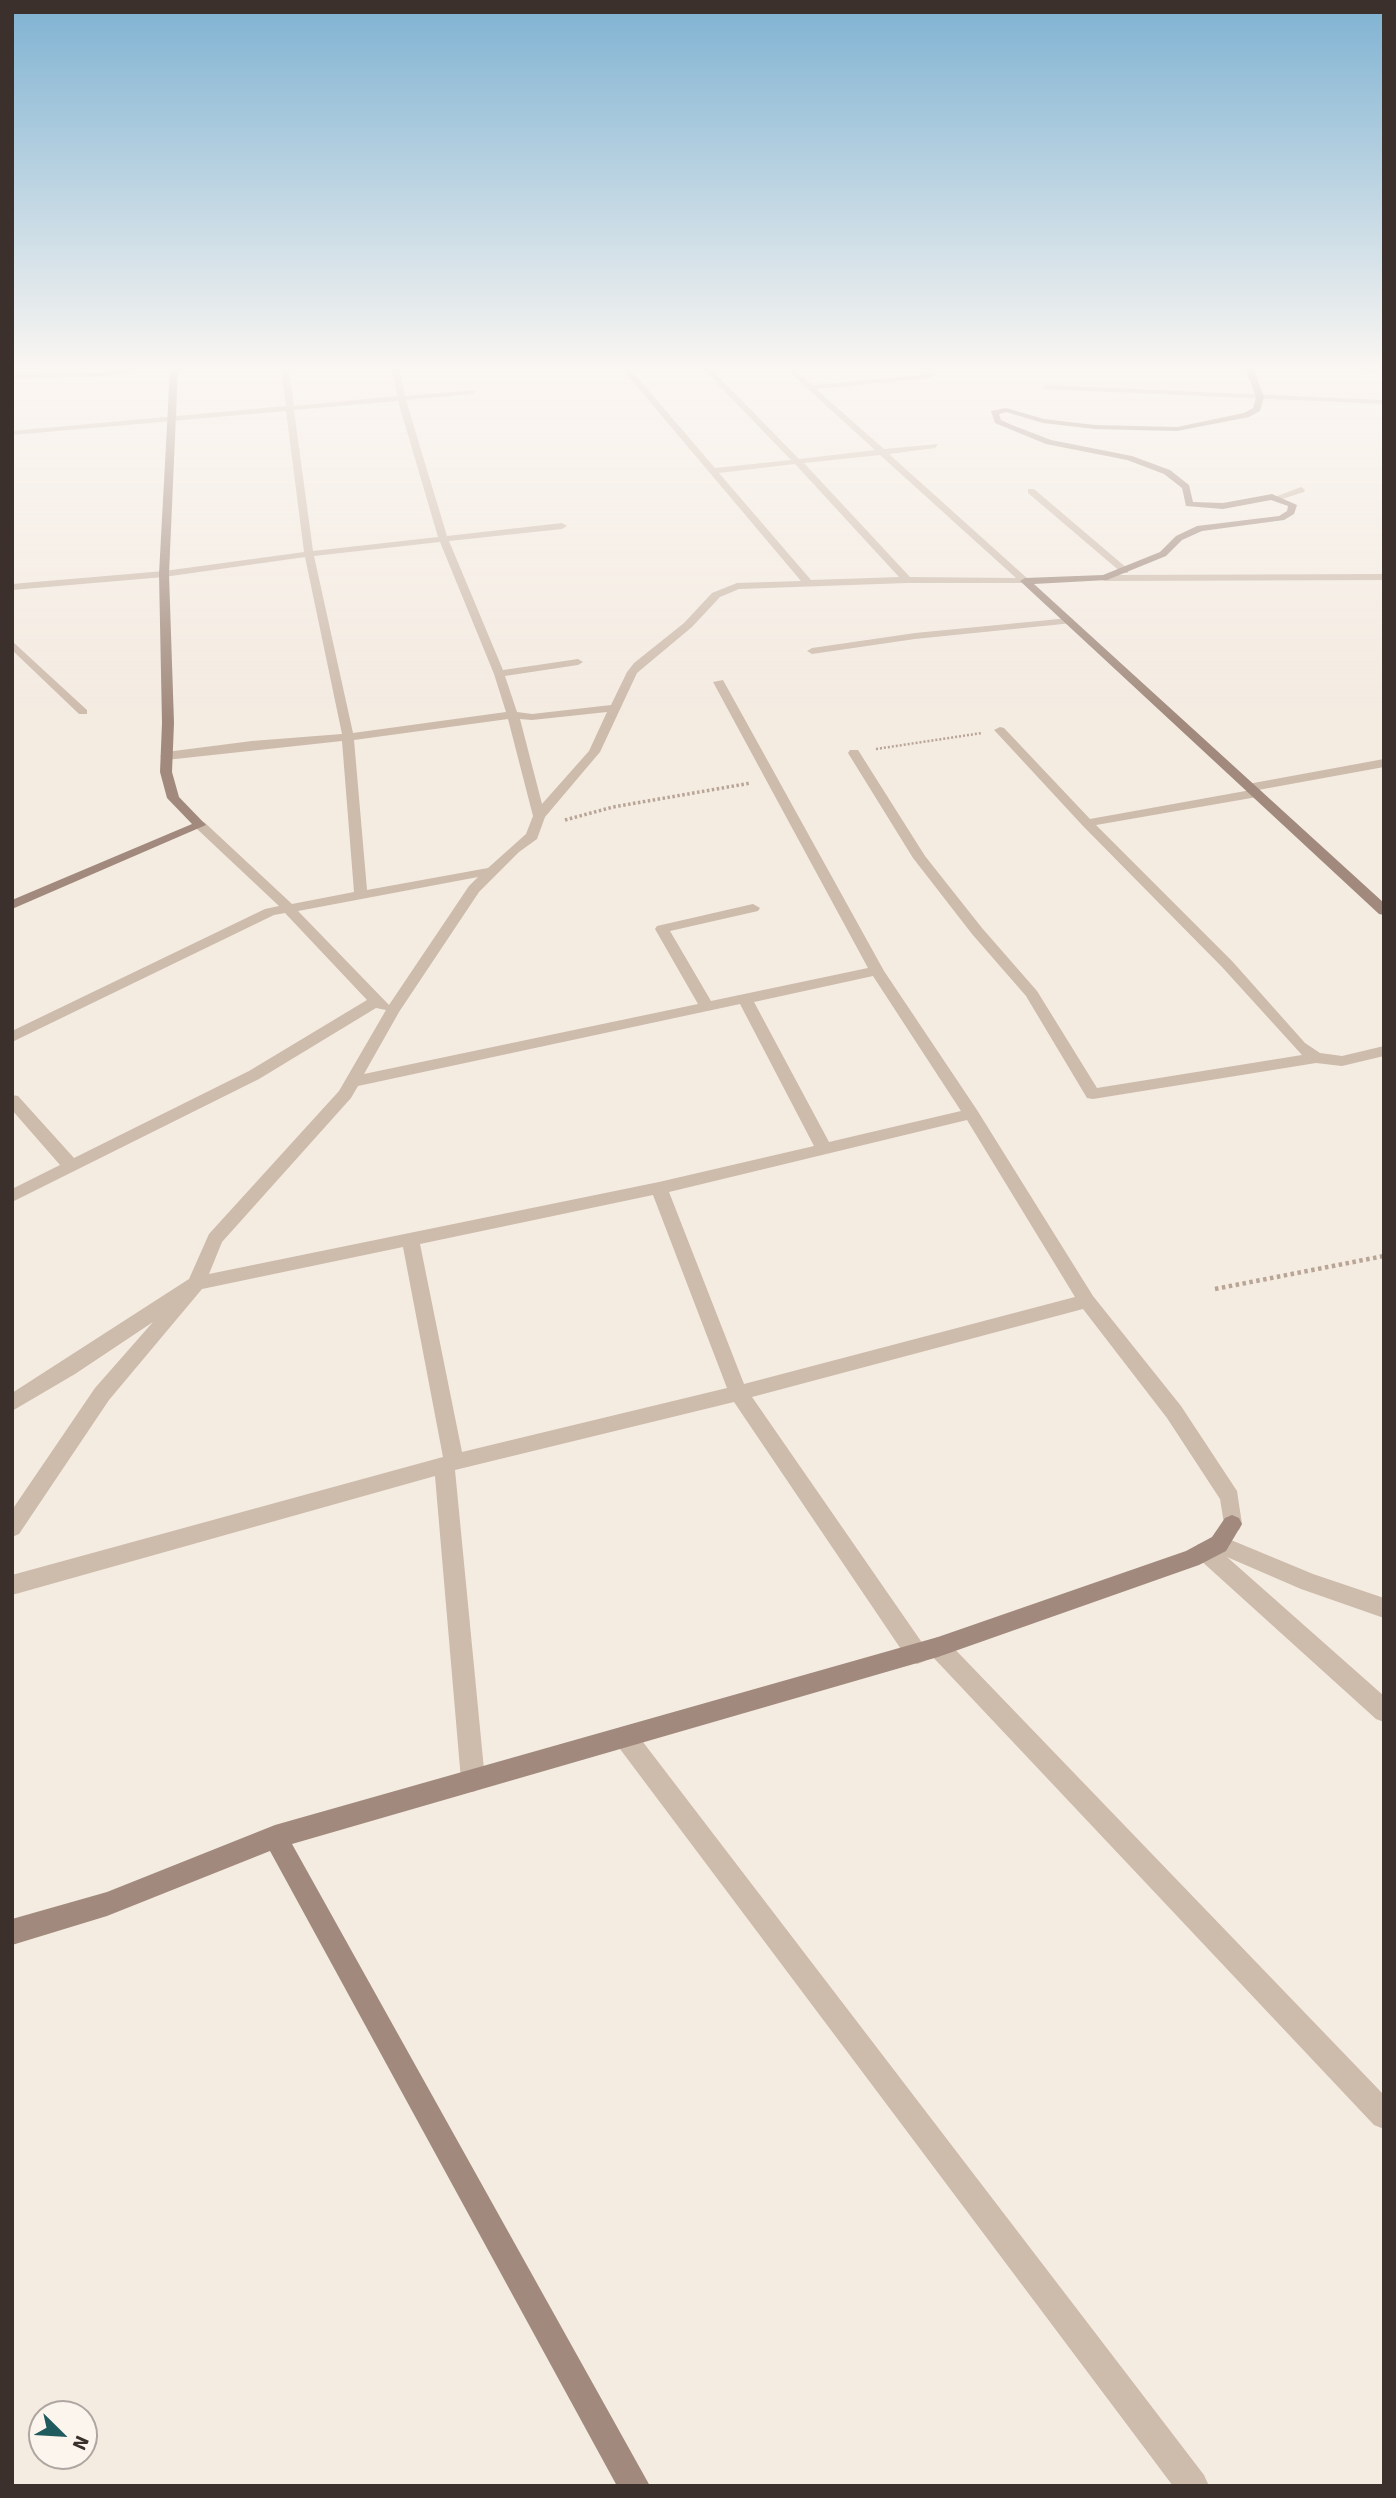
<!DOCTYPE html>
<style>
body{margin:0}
#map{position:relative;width:1396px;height:2498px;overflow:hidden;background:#f4ebe1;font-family:Signika,sans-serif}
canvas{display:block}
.frame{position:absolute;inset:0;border:14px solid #3b302b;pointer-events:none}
.north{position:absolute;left:28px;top:2400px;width:70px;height:70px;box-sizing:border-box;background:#fbf5ee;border:2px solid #aea6a0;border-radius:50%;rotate:114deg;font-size:19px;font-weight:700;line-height:28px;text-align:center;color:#3b302b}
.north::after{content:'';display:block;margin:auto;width:24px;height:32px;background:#1f5a5e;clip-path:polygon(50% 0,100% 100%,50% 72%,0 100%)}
</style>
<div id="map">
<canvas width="1396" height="2498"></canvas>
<div class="frame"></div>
<div class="north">N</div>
</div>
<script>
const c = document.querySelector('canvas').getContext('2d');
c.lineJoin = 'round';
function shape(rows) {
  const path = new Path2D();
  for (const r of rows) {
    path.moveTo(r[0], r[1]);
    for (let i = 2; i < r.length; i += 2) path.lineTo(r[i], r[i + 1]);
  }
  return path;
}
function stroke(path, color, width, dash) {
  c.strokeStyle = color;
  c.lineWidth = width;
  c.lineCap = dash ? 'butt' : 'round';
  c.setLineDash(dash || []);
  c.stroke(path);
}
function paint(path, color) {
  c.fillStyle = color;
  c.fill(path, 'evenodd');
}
stroke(shape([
 [876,749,982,733]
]), '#b9a596', 2.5, [2, 2]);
stroke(shape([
 [565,820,613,807,751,783]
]), '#b9a596', 3.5, [2.5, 2.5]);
stroke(shape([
 [1215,1289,1384,1256]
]), '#b9a596', 4.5, [3.5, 3.5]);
paint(shape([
 [139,370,109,376,12,379,12,375,139,370],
 [281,370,289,370,294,406,397,396,392,370,400,370,405,396,476,390,473,394,406,400,447,536,562,523,567,526,562,529,449,541,503,670,578,659,583,662,578,665,505,676,517,712,532,714,611,705,627,672,634,663,684,623,712,593,737,583,801,581,623,370,631,370,715,468,791,460,704,370,712,370,799,459,875,450,787,370,795,370,812,385,934,374,931,378,816,389,884,449,938,444,935,448,889,454,1028,579,1028,583,907,583,739,589,720,597,692,627,637,673,600,752,545,817,537,839,519,852,479,892,399,1012,364,1074,698,1004,655,929,657,926,753,904,760,908,758,911,670,931,711,1001,868,968,713,682,723,680,884,971,977,1110,1093,1296,1181,1406,1237,1491,1242,1524,1239,1530,1232,1533,1225,1530,1220,1499,1167,1418,1083,1309,752,1397,925,1647,928,1654,925,1661,917,1664,909,1661,734,1402,455,1470,485,1780,481,1788,473,1792,465,1788,461,1780,435,1476,12,1595,12,1575,443,1457,403,1247,202,1289,109,1400,19,1534,12,1537,12,1510,95,1388,153,1322,75,1374,12,1411,12,1393,189,1279,209,1234,339,1091,386,1010,376,1008,259,1079,12,1202,12,1189,60,1165,12,1110,12,1095,18,1096,74,1158,249,1071,367,1000,285,913,274,915,12,1042,12,1031,265,909,279,906,196,828,196,822,204,822,292,904,354,892,342,741,166,760,160,756,166,752,252,741,342,734,305,557,164,577,12,590,12,584,164,571,304,552,286,411,12,435,12,431,286,406,281,370],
 [398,401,438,537,313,551,294,410,398,401],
 [880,455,1016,578,910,577,804,463,880,455],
 [795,464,899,577,811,580,719,473,795,464],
 [440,542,494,674,506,712,353,733,314,556,440,542],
 [607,712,589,751,542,804,520,719,532,720,607,712],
 [508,719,533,816,526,834,488,868,367,890,354,740,508,719],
 [478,877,469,886,389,1005,298,911,478,877],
 [873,976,961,1111,829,1142,754,1002,873,976],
 [740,1004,814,1146,659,1182,209,1274,222,1242,351,1098,358,1086,740,1004],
 [967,1120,1075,1297,744,1384,669,1192,967,1120],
 [653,1195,727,1388,462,1452,420,1244,653,1195],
 [1361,370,1384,370,1384,372,1365,372,1361,370],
 [1046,385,1384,400,1384,404,1043,389,1046,385],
 [1301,487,1305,490,1304,492,1276,501,1272,498,1301,487],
 [1028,489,1034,489,1128,569,1128,573,1122,573,1028,493,1028,489],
 [1384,574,1384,580,1104,581,1099,578,1104,575,1384,574],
 [1069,618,1073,619,1073,623,915,639,812,654,807,651,812,648,915,633,1069,618],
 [12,641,87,710,87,714,79,714,12,650,12,641],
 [1000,727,1004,728,1090,819,1251,790,1246,787,1248,784,1384,759,1384,767,1258,790,1263,793,1257,797,1096,825,1232,961,1305,1043,1320,1053,1342,1056,1384,1046,1384,1056,1342,1066,1316,1063,1093,1099,1087,1098,1026,996,972,934,913,858,848,753,850,750,858,750,925,856,982,928,1037,991,1097,1088,1302,1055,1222,967,1083,826,996,732,994,730,1000,727],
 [1219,1535,1313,1574,1384,1598,1384,1618,1301,1589,1227,1557,1384,1696,1384,1722,1376,1719,1198,1558,1195,1551,1198,1544,1209,1543,1212,1537,1219,1535],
 [938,1637,946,1640,1384,2095,1384,2129,1374,2125,930,1654,927,1647,930,1640,938,1637],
 [625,1726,633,1729,1204,2475,1209,2486,1173,2486,617,1745,613,1737,617,1729,625,1726]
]), '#cdbbac');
paint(shape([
 [170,370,178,370,169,574,174,723,172,772,179,797,206,825,12,909,12,900,192,824,167,798,160,772,162,723,159,574,170,370],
 [1246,370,1254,370,1264,397,1260,411,1249,417,1177,431,1095,429,1043,423,1006,412,999,414,1001,420,1012,425,1051,440,1132,456,1170,470,1189,485,1193,502,1223,503,1272,494,1297,505,1294,514,1284,520,1202,531,1182,540,1166,556,1107,580,1034,584,1384,903,1384,915,1379,914,1020,581,1025,578,1103,575,1160,552,1176,536,1197,526,1279,516,1287,511,1288,506,1271,500,1223,509,1186,506,1182,488,1164,474,1127,460,1046,444,995,423,991,411,1006,408,1044,419,1095,425,1177,427,1244,413,1253,408,1256,397,1246,370],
 [1232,1515,1239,1518,1242,1524,1226,1551,1199,1565,938,1657,292,1844,650,2486,617,2486,270,1851,107,1916,12,1945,12,1919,107,1892,275,1825,938,1637,1186,1551,1212,1537,1225,1518,1232,1515]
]), '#a18a7d');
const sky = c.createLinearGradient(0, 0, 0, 719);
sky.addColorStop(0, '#7eb2d2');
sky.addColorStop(0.51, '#faf6f2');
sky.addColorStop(1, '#faf6f200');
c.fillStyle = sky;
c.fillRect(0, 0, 1396, 719);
</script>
